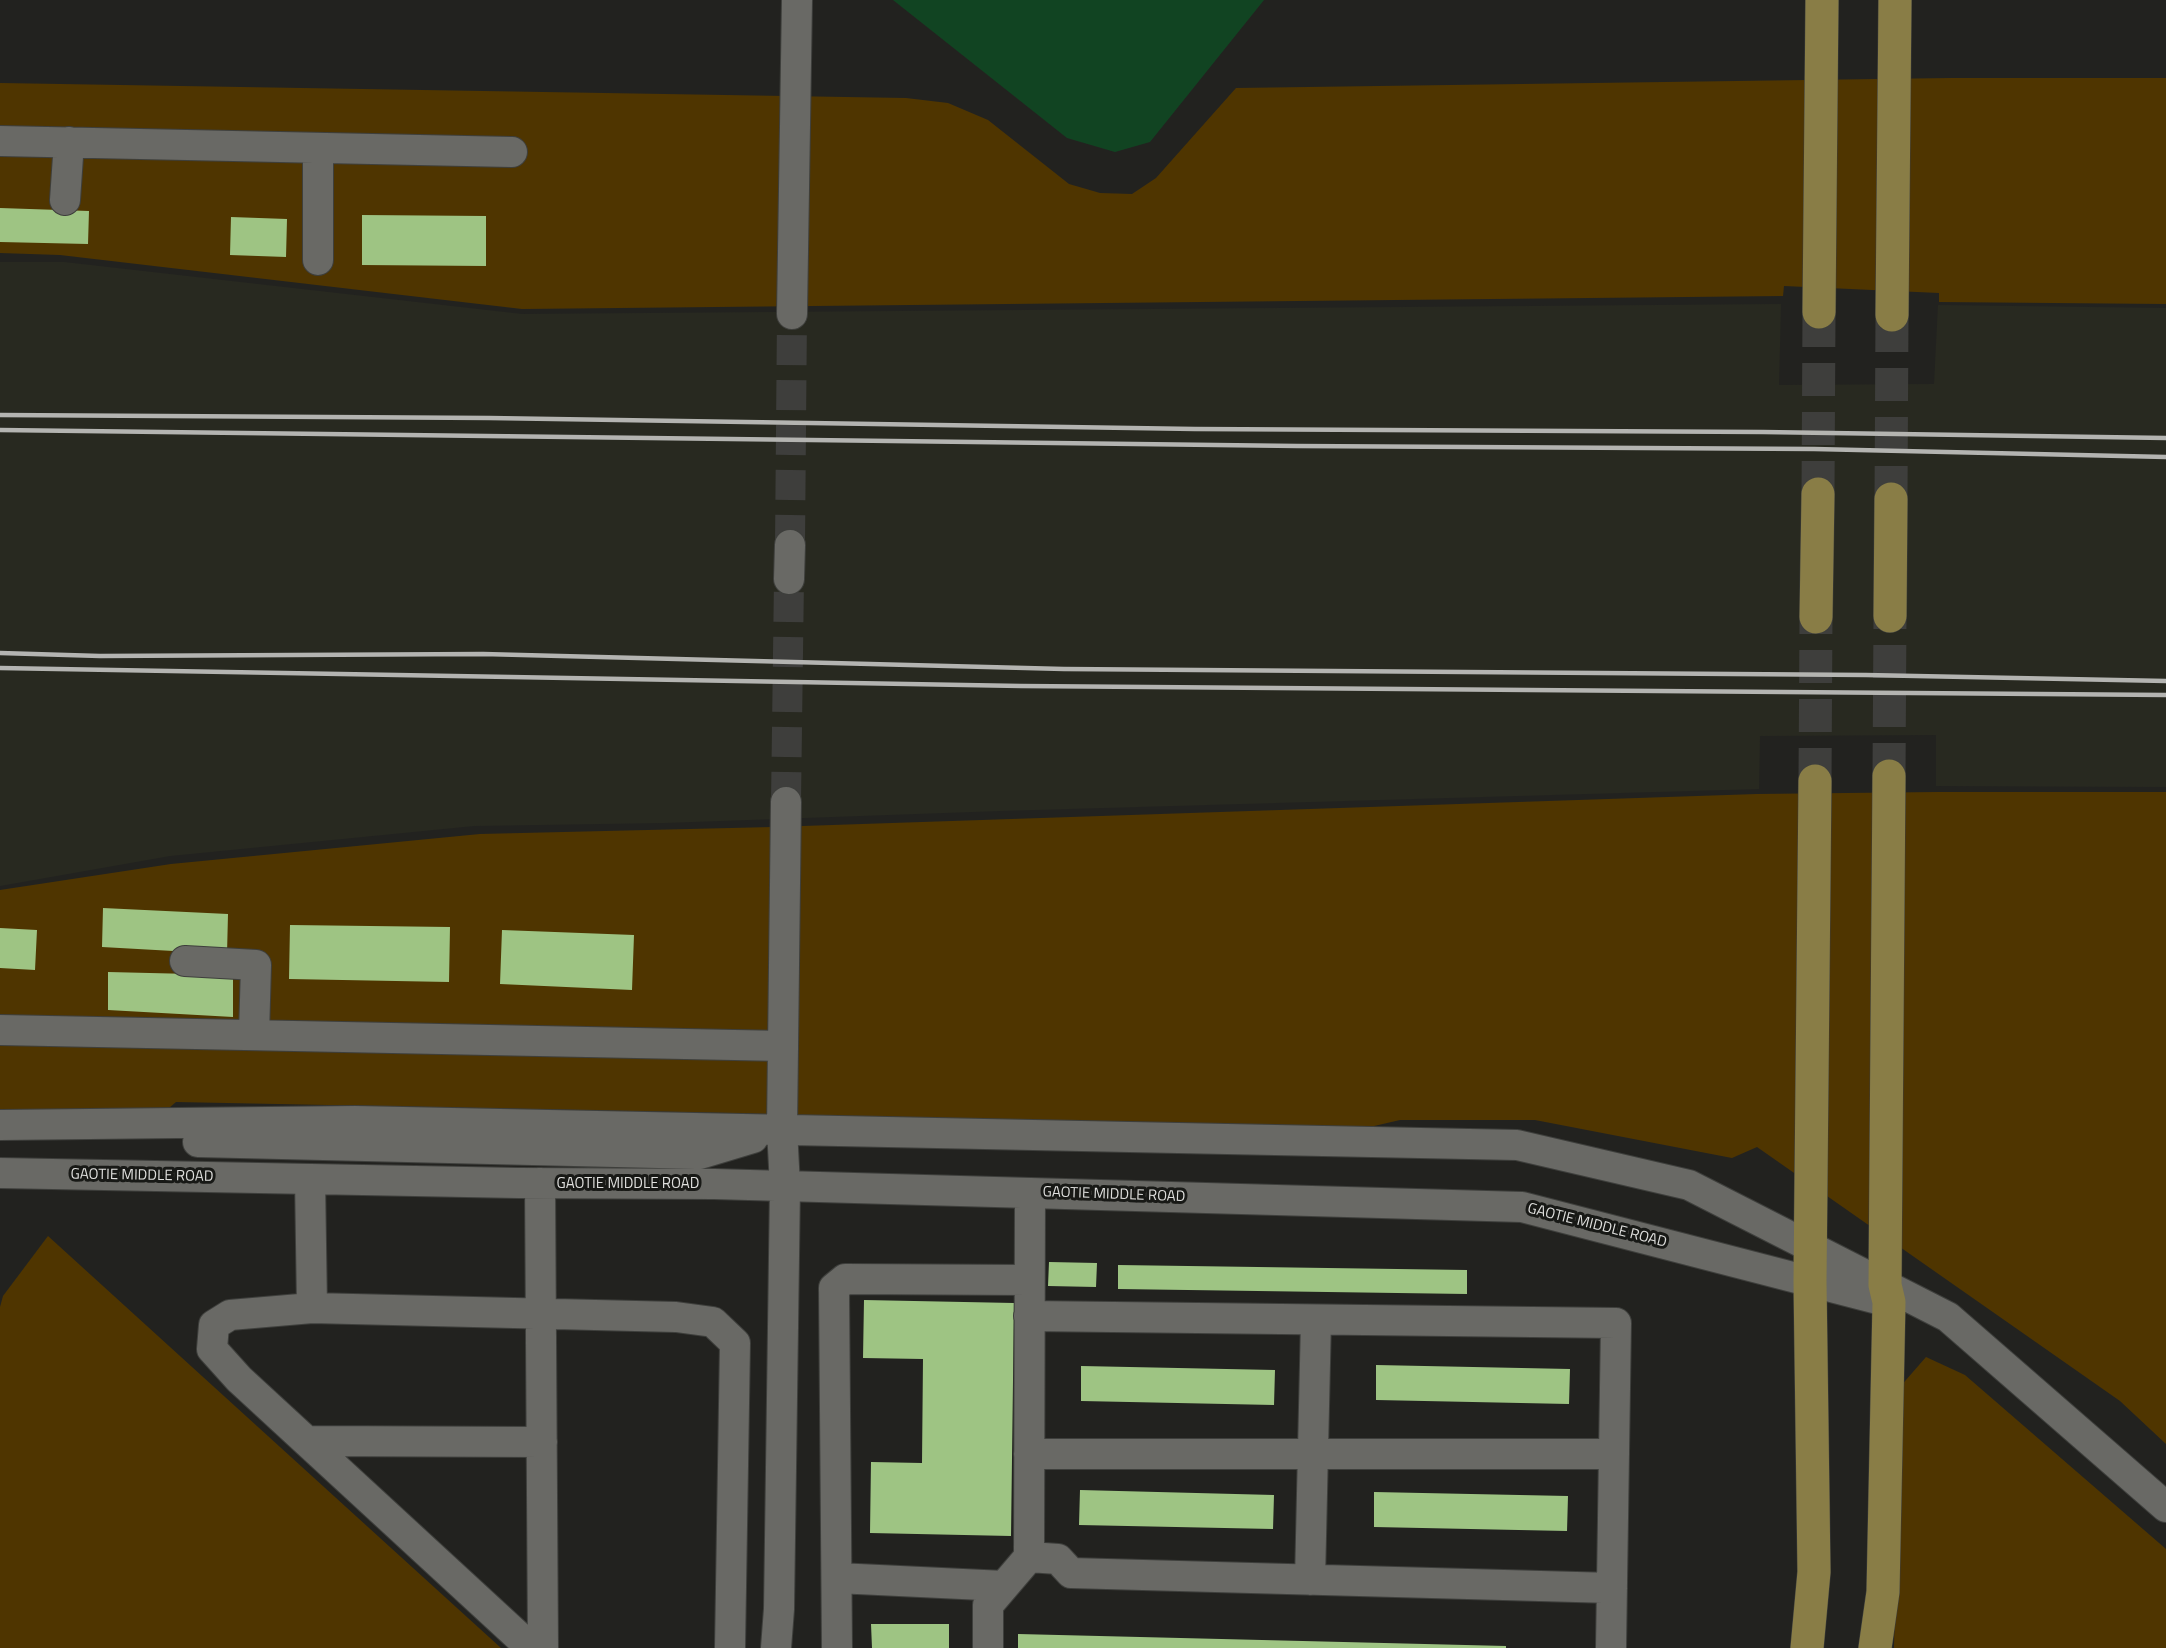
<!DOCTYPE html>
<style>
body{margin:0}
canvas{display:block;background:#22221f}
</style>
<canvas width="2166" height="1648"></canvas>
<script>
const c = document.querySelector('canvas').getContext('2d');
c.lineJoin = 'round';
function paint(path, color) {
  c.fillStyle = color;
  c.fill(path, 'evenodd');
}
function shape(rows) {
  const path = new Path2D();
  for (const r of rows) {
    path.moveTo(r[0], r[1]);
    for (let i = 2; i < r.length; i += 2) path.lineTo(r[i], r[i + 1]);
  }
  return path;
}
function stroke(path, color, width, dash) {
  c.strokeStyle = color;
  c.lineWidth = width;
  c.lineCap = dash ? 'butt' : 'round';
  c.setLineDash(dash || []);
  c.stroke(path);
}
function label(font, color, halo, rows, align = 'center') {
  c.font = font + ' "Titillium Web",sans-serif';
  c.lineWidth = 6;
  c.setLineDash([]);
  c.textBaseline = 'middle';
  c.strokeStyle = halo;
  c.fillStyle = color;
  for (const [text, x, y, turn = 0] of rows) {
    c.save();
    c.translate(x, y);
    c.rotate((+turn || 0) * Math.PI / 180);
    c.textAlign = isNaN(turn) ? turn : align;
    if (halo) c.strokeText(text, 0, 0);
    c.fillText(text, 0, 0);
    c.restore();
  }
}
paint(shape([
 [0,262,64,262,522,314,1781,304,1779,385,1934,384,1938,305,2166,308,2166,787,1936,786,1936,735,1760,736,1759,789,1000,811,664,823,474,826,170,856,0,886]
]), '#282920');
paint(shape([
 [1951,78,2166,78,2166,304,1939,302,1939,293,1784,286,1783,296,522,309,60,255,0,253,0,83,906,98,948,103,988,120,1069,184,1100,193,1132,194,1156,178,1236,88],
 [1937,792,2166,792,2166,1444,2120,1401,1757,1147,1732,1158,1535,1120,1400,1120,1344,1133,732,1113,176,1102,162,1114,0,1115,0,890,171,864,480,834,773,827,1757,794],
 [48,1236,501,1648,0,1648,0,1307,3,1296],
 [1926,1357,1965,1375,2166,1549,2166,1648,1894,1648,1899,1388]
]), '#4f3500');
paint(shape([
 [893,0,1264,0,1150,142,1115,152,1067,138]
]), '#142');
paint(shape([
 [0,208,89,211,88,244,0,242],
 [362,215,486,216,486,266,362,265],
 [231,217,287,219,286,257,230,255],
 [103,908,228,914,227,954,102,947],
 [290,925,450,927,449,982,289,979],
 [0,928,37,930,35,970,0,968],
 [502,930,634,935,632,990,500,984],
 [108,972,233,975,233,1017,108,1010],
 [1049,1262,1097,1263,1096,1287,1048,1286],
 [1118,1265,1467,1270,1467,1294,1118,1289],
 [864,1300,1014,1303,1011,1536,870,1533,871,1462,922,1463,923,1359,863,1358],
 [1376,1365,1570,1369,1569,1404,1376,1400],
 [1081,1366,1275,1370,1274,1405,1081,1401],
 [1080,1490,1274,1495,1273,1529,1079,1525],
 [1374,1492,1568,1496,1567,1531,1374,1527],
 [871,1624,949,1624,949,1648,872,1648],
 [1018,1634,1506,1646,1506,1648,1018,1648]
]), '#9ec483');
stroke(shape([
 [790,545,792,314],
 [786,802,789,579]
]), '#3e3e3c', 30, [30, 15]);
stroke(shape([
 [1818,494,1819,312],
 [1891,499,1892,315],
 [1889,776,1890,616],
 [1815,781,1816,617]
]), '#3e3e3c', 33, [33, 16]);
const minor = shape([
 [0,141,512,152],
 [65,200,69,142],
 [318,260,318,148],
 [792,314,797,0],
 [789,579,790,545],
 [185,961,256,965,254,1035],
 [0,1030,783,1046],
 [0,1125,355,1121,1517,1145,1689,1185,1948,1317,2166,1507],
 [198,1142,700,1154,753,1138],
 [0,1173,518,1183,714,1184,1522,1207,1893,1303],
 [310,1179,312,1308],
 [540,1183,543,1648],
 [1029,1316,1616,1323,1611,1648],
 [307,1441,542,1442],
 [1029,1454,1614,1454],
 [1029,1557,1058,1559,1071,1573,1612,1588],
 [837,1578,1004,1586],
 [1310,1580,1316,1320],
 [531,1648,239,1379,212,1349,214,1325,230,1315,312,1308,676,1317,713,1322,735,1343,730,1648],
 [776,1648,779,1609,785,1186,782,1129,786,802],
 [837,1648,834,1288,845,1279,1029,1280],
 [988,1648,988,1605,1029,1557,1030,1193]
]);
const major = shape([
 [1819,312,1822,0],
 [1892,315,1895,0],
 [1890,616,1891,499],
 [1816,617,1818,494],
 [1807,1648,1814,1572,1810,1281,1815,781],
 [1875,1648,1883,1592,1889,1302,1885,1285,1889,776]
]);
stroke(minor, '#3e3f3c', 32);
stroke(major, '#3e3f3c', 34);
stroke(minor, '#696965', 30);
stroke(major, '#897d46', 33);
stroke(shape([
 [0,415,489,418,1195,429,1763,432,2166,438],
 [0,430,1297,446,1814,449,2166,457],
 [0,653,100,656,483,654,1064,669,1866,675,2166,681],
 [0,668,1021,686,2166,695]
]), '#b4b4b1', 4.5);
label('15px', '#dfdfdd', '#181916', [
 ["GAOTIE MIDDLE ROAD",142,1176,1],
 ["GAOTIE MIDDLE ROAD",628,1184],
 ["GAOTIE MIDDLE ROAD",1114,1195,2],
 ["GAOTIE MIDDLE ROAD",1597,1226,14]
]);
</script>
